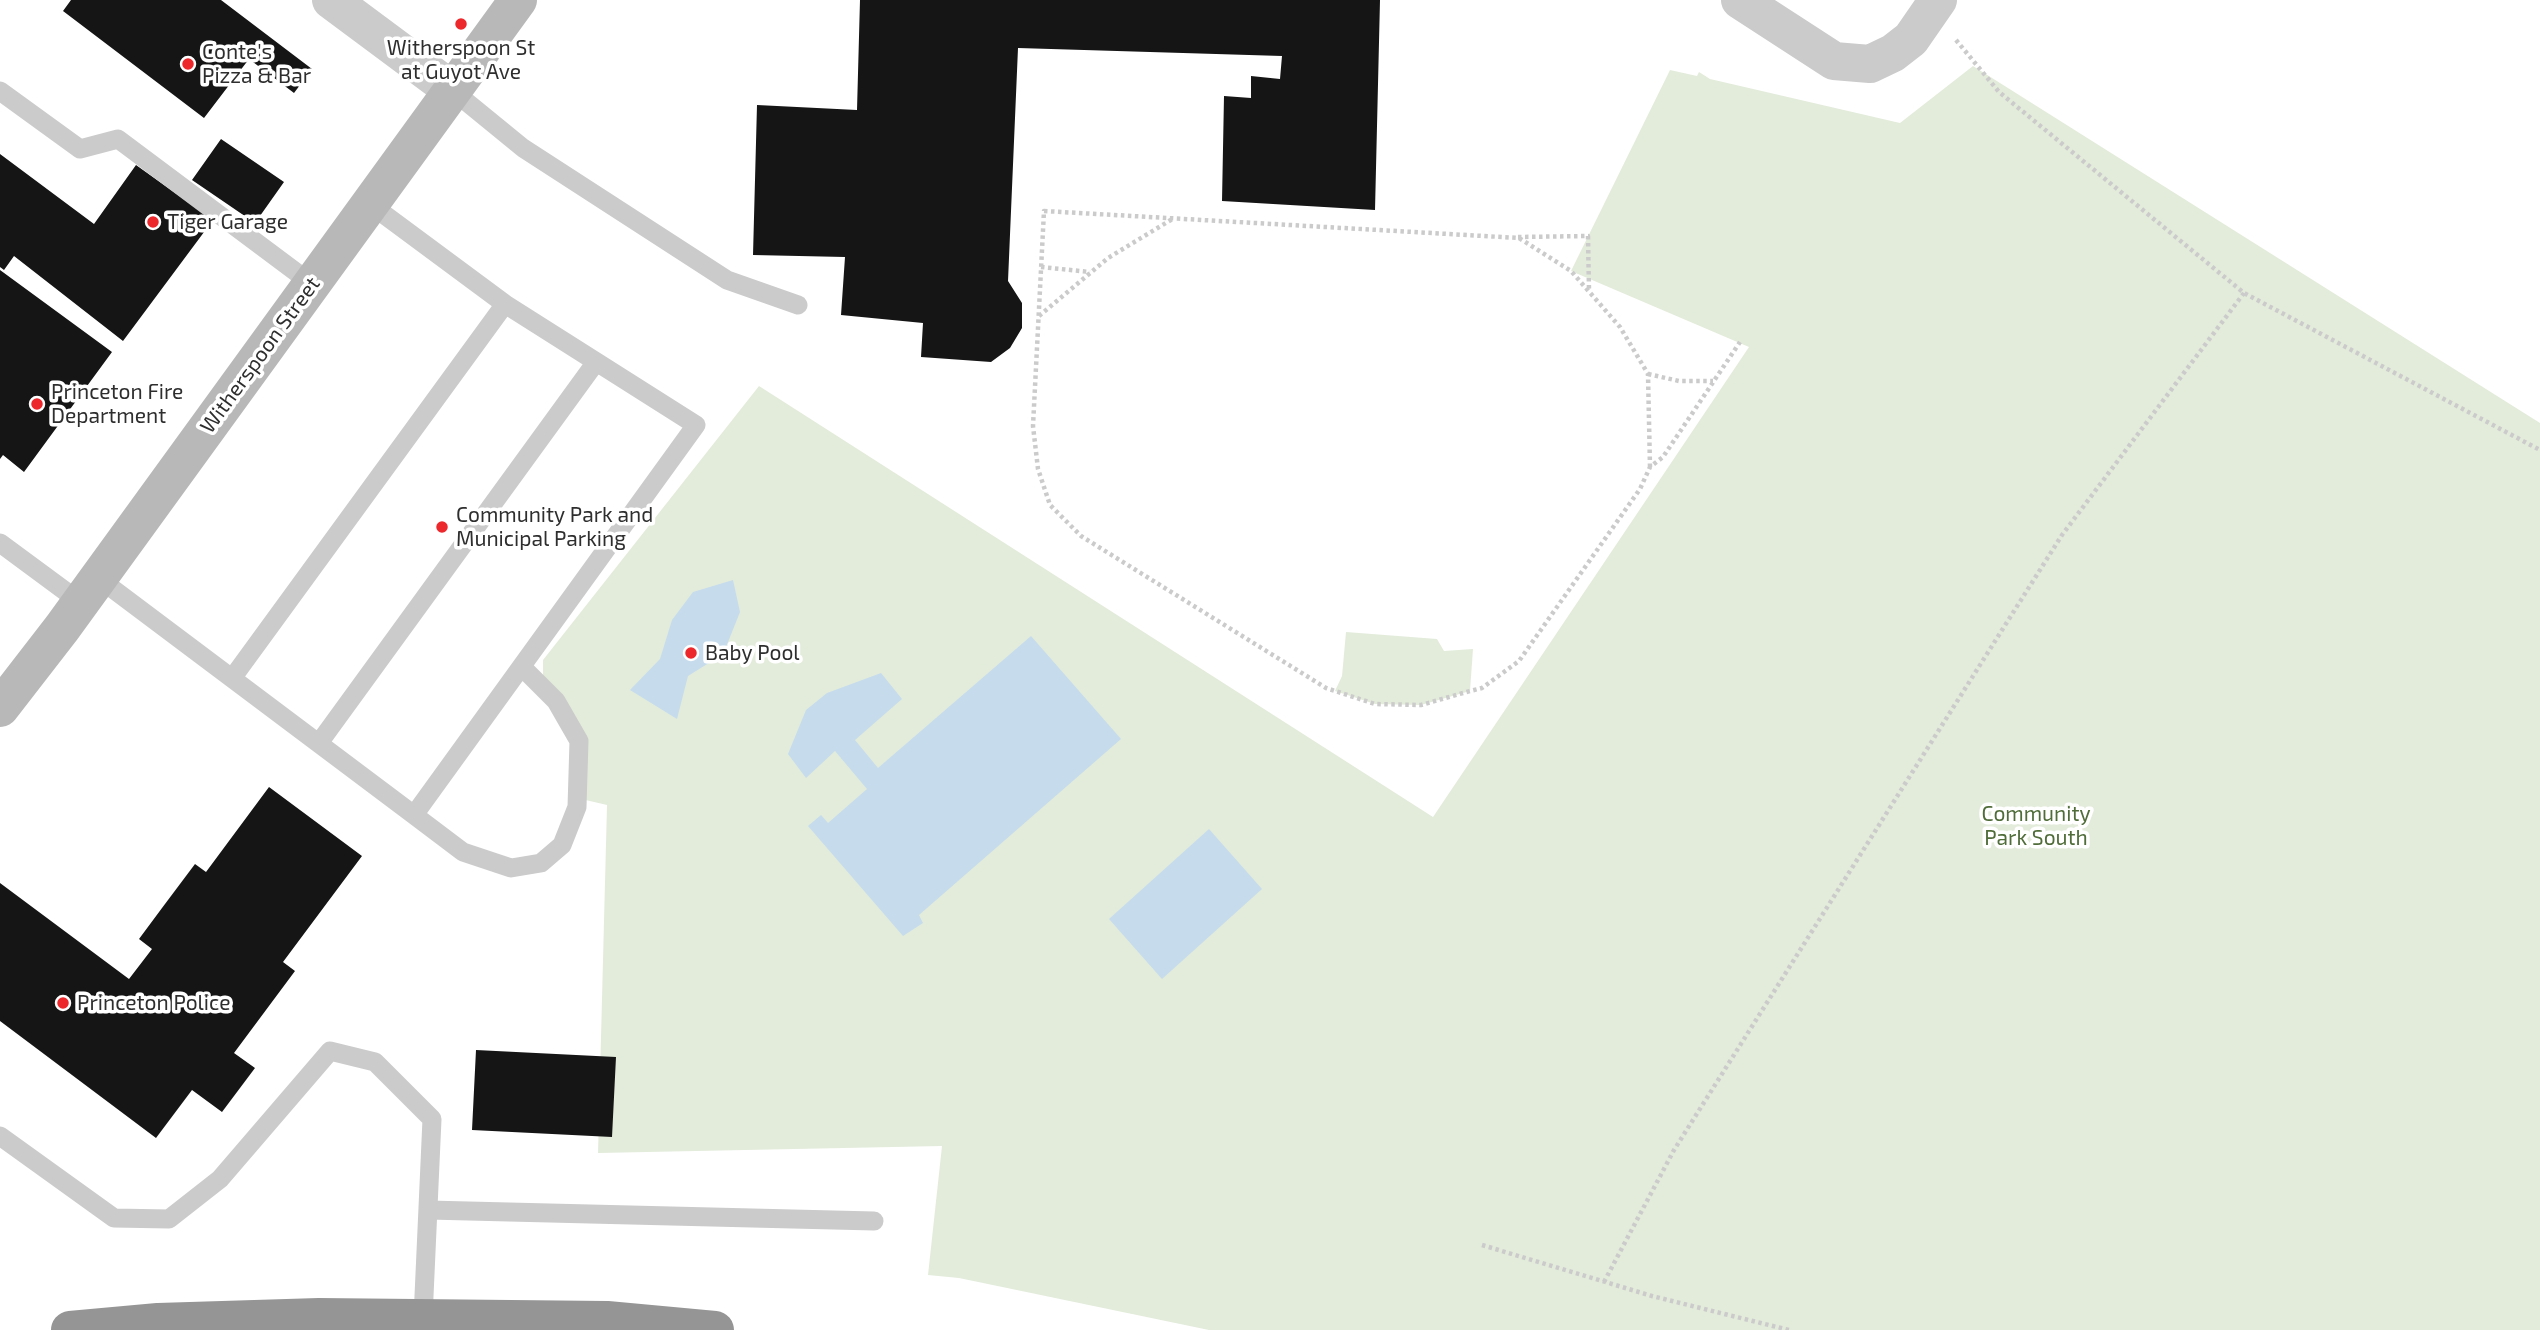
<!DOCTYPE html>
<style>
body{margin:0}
canvas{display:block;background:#fff}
</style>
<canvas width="2540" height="1330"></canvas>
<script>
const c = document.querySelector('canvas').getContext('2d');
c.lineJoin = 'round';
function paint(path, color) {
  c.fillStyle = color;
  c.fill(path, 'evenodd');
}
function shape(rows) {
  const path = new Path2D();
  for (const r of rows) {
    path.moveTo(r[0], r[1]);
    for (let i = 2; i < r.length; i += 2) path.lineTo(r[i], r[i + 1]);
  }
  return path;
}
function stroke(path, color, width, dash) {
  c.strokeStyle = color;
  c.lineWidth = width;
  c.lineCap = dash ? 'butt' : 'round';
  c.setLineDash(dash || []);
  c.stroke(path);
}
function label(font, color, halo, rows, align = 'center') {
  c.font = font + ' "Exo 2",sans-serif';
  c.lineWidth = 7;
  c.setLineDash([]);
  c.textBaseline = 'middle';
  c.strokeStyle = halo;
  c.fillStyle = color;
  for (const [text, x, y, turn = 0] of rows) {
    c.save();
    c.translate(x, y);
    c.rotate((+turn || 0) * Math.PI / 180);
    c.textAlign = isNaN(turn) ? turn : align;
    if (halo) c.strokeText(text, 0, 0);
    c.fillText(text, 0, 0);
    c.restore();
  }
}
paint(shape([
 [1973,66,2540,423,2540,1330,1209,1330,959,1278,928,1275,942,1146,598,1153,607,805,577,798,570,736,543,687,543,660,759,386,1433,817,1749,347,1571,271,1670,70,1697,76,1699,72,1710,79,1900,123],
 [1346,632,1437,639,1444,651,1473,649,1470,691,1421,705,1375,704,1335,691,1342,676]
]), '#e3ecdb');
paint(shape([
 [733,580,740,612,726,647,712,661,688,676,677,719,630,690,660,659,672,620,693,592],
 [1031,636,1121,739,919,915,923,923,903,936,808,826,821,815,828,823,867,789,835,751,806,778,788,754,806,710,827,693,881,673,902,699,855,740,878,768],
 [1209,829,1262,889,1162,979,1109,919]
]), '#c6dced');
paint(shape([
 [71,0,221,0,312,69,294,93,249,59,204,118,63,11],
 [860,0,1380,0,1375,210,1222,201,1224,96,1251,98,1251,76,1280,79,1282,56,1018,48,1008,281,1022,303,1022,328,1010,348,991,362,921,357,923,323,841,315,845,257,753,255,757,105,857,110],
 [221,139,284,182,255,223,192,180],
 [0,154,94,224,136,165,213,220,123,341,14,256,4,270,0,267],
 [0,270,112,352,24,472,3,455,0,459],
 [269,787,362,856,283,962,295,971,234,1053,255,1068,222,1112,192,1090,156,1138,0,1021,0,883,129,979,152,949,139,939,162,908,195,864,206,872],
 [476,1050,616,1057,612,1137,472,1130]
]), '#151515');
stroke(shape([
 [1956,40,1999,92,2244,293,2540,450],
 [1518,237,1588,236,1589,290],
 [1041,267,1090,272],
 [1039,316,1108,258,1174,218],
 [1648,374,1679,381,1713,381],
 [1650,467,1648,374,1620,327,1571,271,1519,238,1044,211,1033,426,1038,469,1050,505,1081,536,1326,688,1375,704,1421,705,1470,691,1482,688,1519,661,1640,489,1650,467,1663,457,1740,342],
 [1482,1245,1652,1296,1789,1330],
 [1604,1282,1674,1150,2062,535,2244,293]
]), '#cbcbcb', 4.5, [3.5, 3.5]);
stroke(shape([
 [452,90,523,148,727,280,798,305],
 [0,91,80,149,118,139,312,284],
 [370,204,505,304],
 [0,543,80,602],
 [97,577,414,815,696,425,505,304,233,677],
 [319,743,596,362],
 [414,815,463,852,511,868,541,863,562,845,577,807,579,741,556,701,522,667],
 [0,1136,114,1218,169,1219,220,1179,330,1051,375,1062,432,1119,423,1318],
 [428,1210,874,1221]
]), '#cbcbcb', 19);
stroke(shape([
 [331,0,452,90],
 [1740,0,1834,61,1870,64,1893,53,1911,39,1938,0]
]), '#cbcbcb', 38);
stroke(shape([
 [0,708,62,628,518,0]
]), '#b8b8b8', 38);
stroke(shape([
 [70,1330,158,1322,319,1317,607,1320,715,1330]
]), '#959595', 38);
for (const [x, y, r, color] of [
 [461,24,7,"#ed282d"],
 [188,64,7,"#ed282d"],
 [153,222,7,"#ed282d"],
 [37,404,7,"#ed282d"],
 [442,527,7,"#ed282d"],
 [691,653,7,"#ed282d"],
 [63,1003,7,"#ed282d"]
]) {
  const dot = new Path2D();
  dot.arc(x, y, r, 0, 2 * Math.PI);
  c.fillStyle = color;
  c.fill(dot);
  stroke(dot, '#fff', 2.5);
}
label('21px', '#2e2e2e', '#fff', [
 ["Witherspoon St",461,48,"center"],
 ["at Guyot Ave",461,72,"center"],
 ["Conte's",202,52],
 ["Pizza & Bar",202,76],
 ["Tiger Garage",167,222],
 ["Princeton Fire",51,392],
 ["Department",51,416],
 ["Community Park and",456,515],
 ["Municipal Parking",456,539],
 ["Baby Pool",705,653],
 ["Princeton Police",77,1003]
], 'left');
label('21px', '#2e2e2e', '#fff', [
 ["Witherspoon Street",260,355,-54]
]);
label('21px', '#4f6c39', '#fff', [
 ["Community",2036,814],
 ["Park South",2036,838]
]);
</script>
